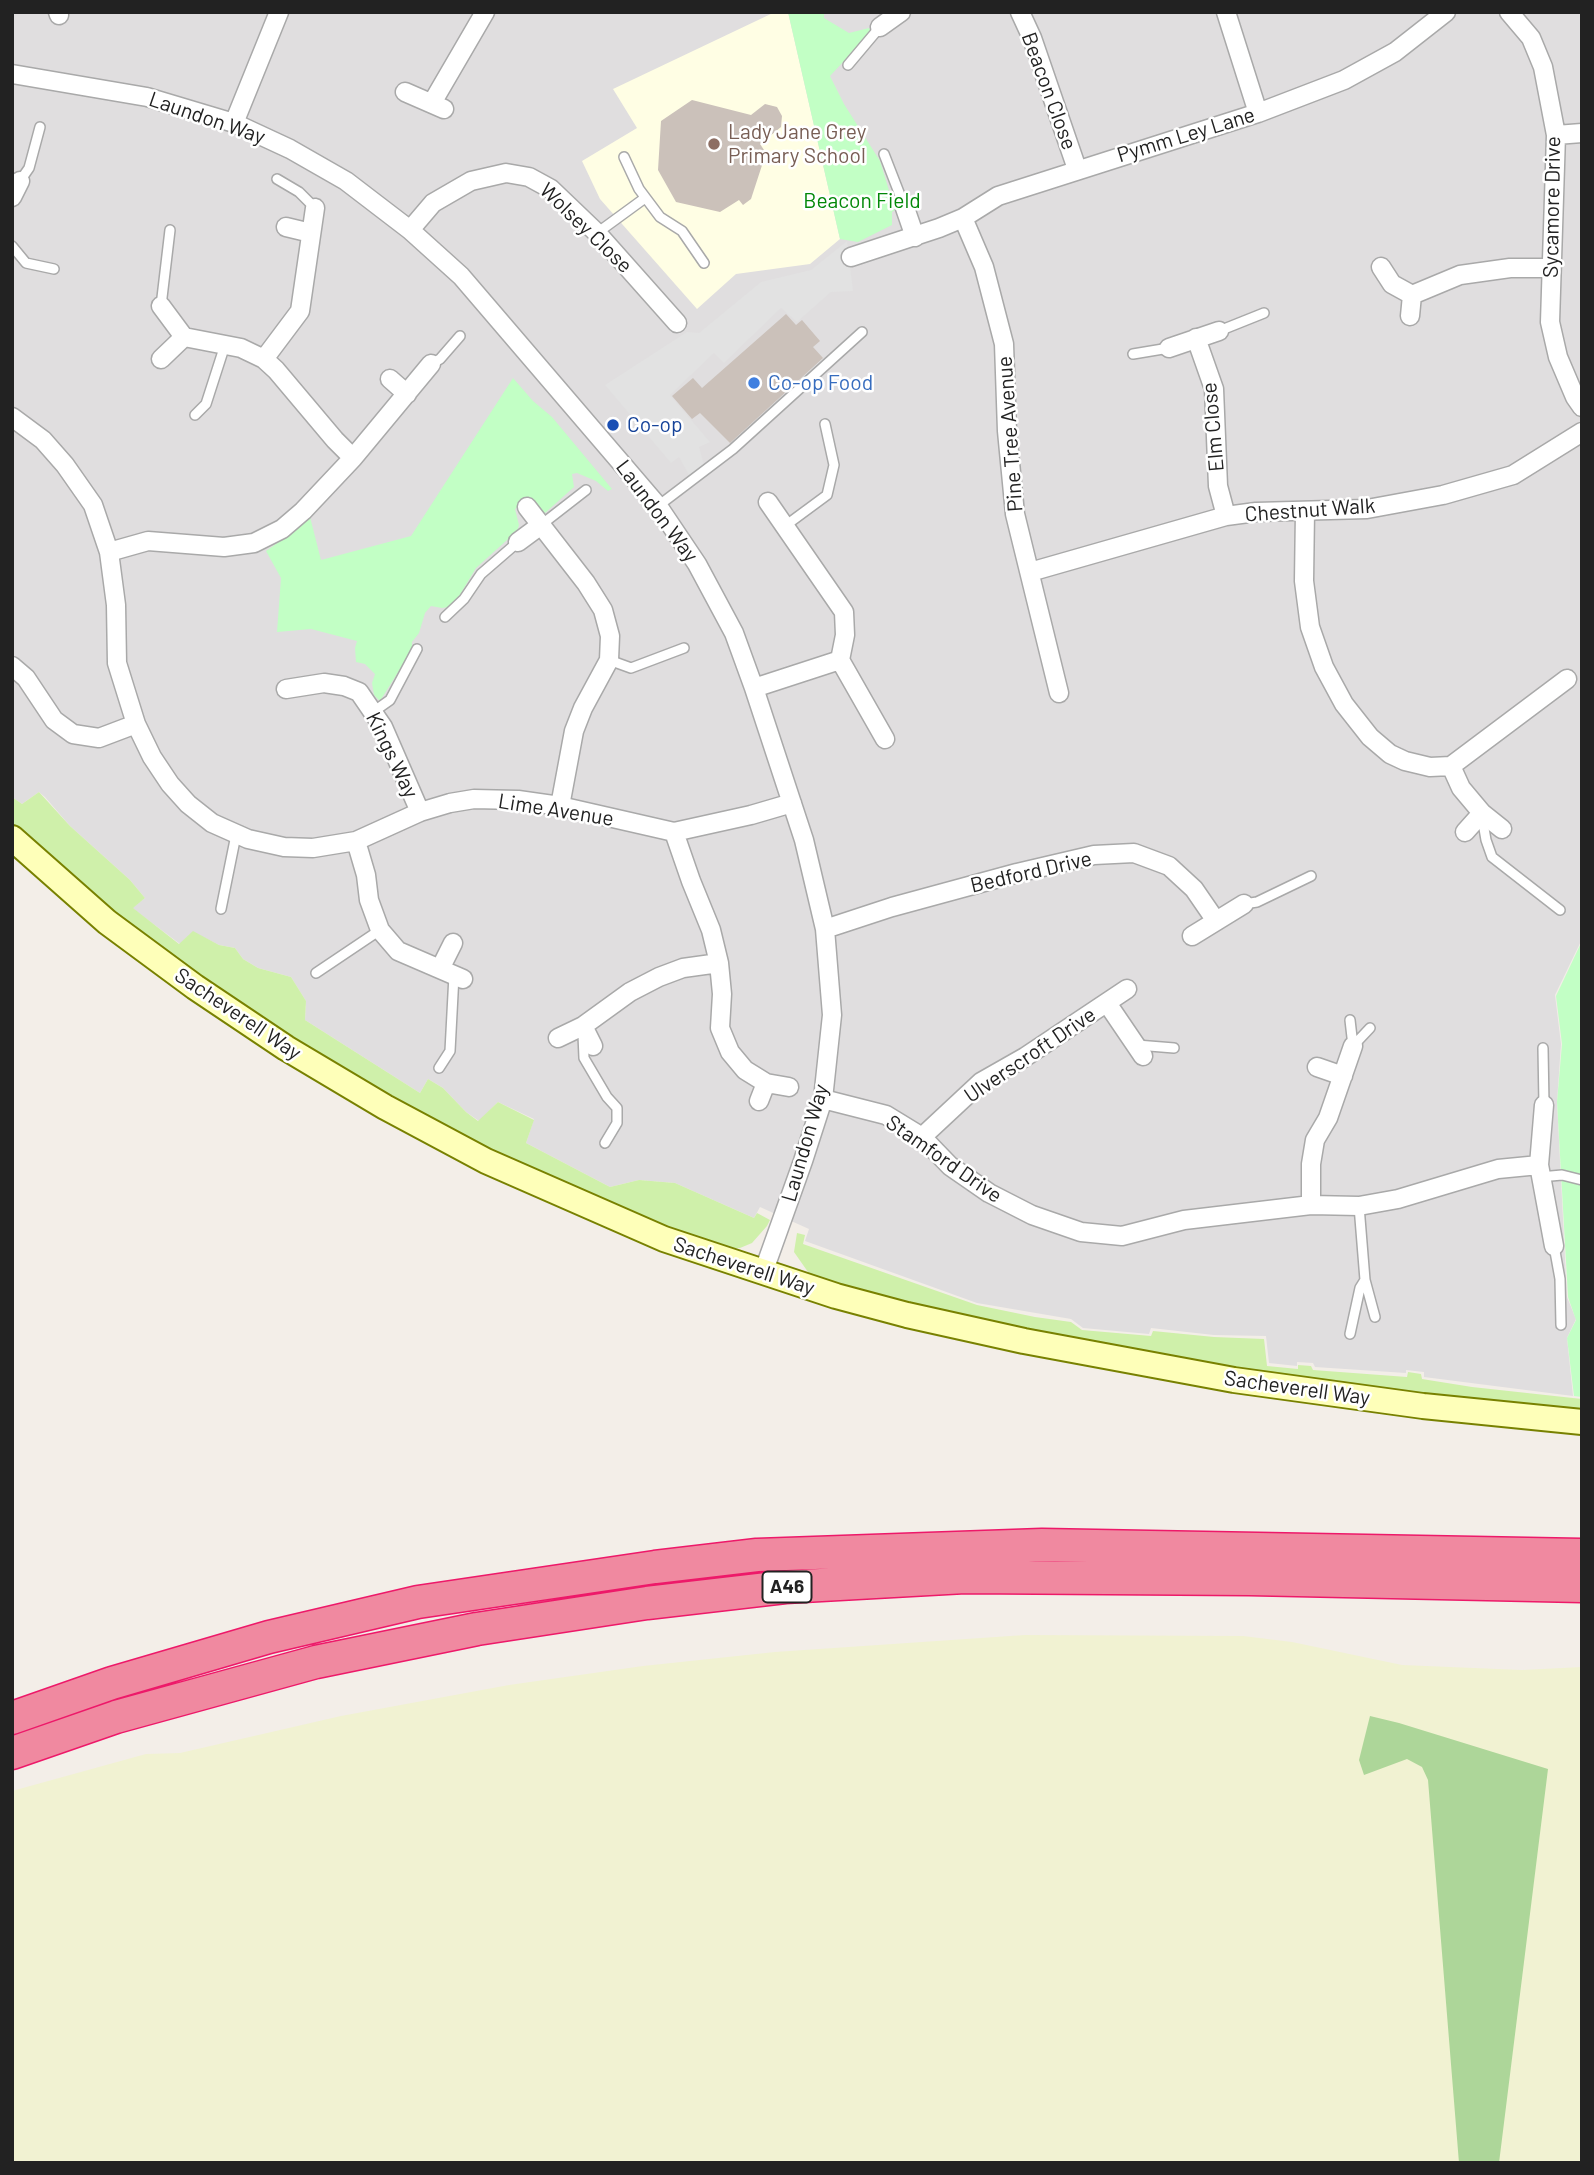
<!DOCTYPE html>
<style>
body{margin:0}
#map{position:relative;width:1594px;height:2175px;overflow:hidden;background:#f3eee8;font-family:Barlow,sans-serif}
canvas{display:block}
.frame{position:absolute;inset:0;border:14px solid #222;pointer-events:none}
</style>
<div id="map">
<canvas width="1594" height="2175"></canvas>
<div class="frame"></div>
</div>
<script>
const c = document.querySelector('canvas').getContext('2d');
c.lineJoin = 'round';
function paint(path, color) {
  c.fillStyle = color;
  c.fill(path, 'evenodd');
}
function shape(rows) {
  const path = new Path2D();
  for (const r of rows) {
    path.moveTo(r[0], r[1]);
    for (let i = 2; i < r.length; i += 2) path.lineTo(r[i], r[i + 1]);
  }
  return path;
}
function stroke(path, color, width, dash) {
  c.strokeStyle = color;
  c.lineWidth = width;
  c.lineCap = dash ? 'butt' : 'round';
  c.setLineDash(dash || []);
  c.stroke(path);
}
function label(font, color, halo, rows, align = 'center') {
  c.font = font + ' Barlow,sans-serif';
  c.lineWidth = 5;
  c.setLineDash([]);
  c.textBaseline = 'middle';
  c.strokeStyle = halo;
  c.fillStyle = color;
  for (const [text, x, y, turn = 0] of rows) {
    c.save();
    c.translate(x, y);
    c.rotate((+turn || 0) * Math.PI / 180);
    c.textAlign = isNaN(turn) ? turn : align;
    if (halo) c.strokeText(text, 0, 0);
    c.fillText(text, 0, 0);
    c.restore();
  }
}
paint(shape([
 [12,12,1582,12,1582,939,1555,995,1561,1044,1557,1102,1567,1297,1576,1319,1567,1338,1573,1396,1424,1377,1424,1372,1406,1370,1406,1373,1315,1367,1313,1363,1297,1362,1297,1366,1269,1363,1266,1336,1214,1335,1151,1328,1149,1334,1083,1328,1071,1319,977,1303,805,1241,809,1229,760,1207,754,1218,675,1183,639,1180,610,1187,526,1143,534,1119,498,1102,479,1121,466,1112,443,1088,428,1079,420,1093,305,1020,306,1001,291,977,258,968,243,959,235,948,219,945,193,932,180,944,132,908,145,898,130,880,70,826,45,797,39,792,22,804,12,797]
]), '#e0dedf');
paint(shape([
 [775,12,788,12,840,239,810,264,736,274,697,309,600,199,582,161,637,128,613,89]
]), '#fffee4');
paint(shape([
 [1025,1635,1243,1636,1292,1642,1402,1665,1522,1670,1582,1667,1582,2163,12,2163,12,1791,146,1754,180,1753,341,1716,509,1685,643,1666,775,1652]
]), '#f1f2d2');
paint(shape([
 [39,792,70,826,130,880,145,898,133,908,179,944,193,931,219,945,235,948,243,959,258,968,291,977,306,1001,305,1020,420,1093,428,1079,443,1088,466,1112,478,1121,498,1102,534,1120,526,1143,610,1187,639,1180,675,1183,754,1218,757,1213,770,1220,767,1226,752,1243,740,1248,729,1249,673,1230,476,1143,378,1091,311,1050,188,968,110,909,55,862,12,823,12,797,22,804],
 [797,1233,805,1235,803,1244,977,1305,1035,1317,1071,1322,1082,1330,1151,1336,1153,1331,1214,1337,1264,1339,1267,1366,1298,1369,1298,1365,1311,1366,1313,1370,1407,1377,1408,1372,1421,1374,1422,1379,1472,1387,1582,1399,1582,1411,1440,1397,1209,1365,956,1316,821,1280,808,1272,794,1252]
]), '#cff0aa');
paint(shape([
 [1370,1716,1399,1723,1548,1769,1499,2163,1459,2163,1428,1780,1422,1767,1407,1759,1364,1775,1359,1760]
]), '#add699');
paint(shape([
 [788,12,824,12,824,18,849,33,869,28,871,32,830,76,844,104,880,161,895,210,892,212,892,225,858,242,840,239],
 [513,378,533,401,552,417,612,489,608,491,596,481,577,473,572,474,574,487,545,513,528,499,515,509,519,525,517,531,476,568,458,598,448,607,442,608,431,606,425,613,419,633,412,642,412,650,380,701,374,695,372,683,375,674,365,664,356,662,355,648,357,641,311,629,277,632,281,578,266,551,293,532,310,517,321,560,411,536],
 [1582,941,1582,1397,1574,1396,1567,1338,1576,1320,1568,1297,1557,1102,1562,1044,1556,996]
]), '#c2ffc5');
paint(shape([
 [847,241,853,291,831,292,797,322,781,308,724,363,714,353,670,395,710,442,699,447,704,465,689,475,679,457,671,463,605,385,687,332,699,333,761,282,811,270]
]), '#e2e2e2');
paint(shape([
 [692,100,751,115,765,104,777,107,782,116,781,127,760,144,766,153,751,199,743,205,739,200,720,212,676,202,658,170,661,121],
 [786,314,796,325,802,320,820,341,813,347,823,358,730,443,700,413,692,419,672,396,693,378,702,388]
]), '#cbc1ba');
const lane = shape([
 [848,65,880,27],
 [884,154,905,208],
 [624,157,639,189,660,217,682,231,704,263],
 [277,179,299,192,315,208],
 [20,181,29,168,40,127],
 [597,233,645,198],
 [12,246,26,263,54,269],
 [161,306,170,230],
 [1219,331,1264,313],
 [1133,354,1169,348],
 [431,364,440,359,460,336],
 [195,415,206,404,225,345],
 [658,506,733,449,862,332],
 [541,525,586,490],
 [785,526,827,495,834,465,825,424],
 [445,617,464,599,481,574,518,542],
 [609,660,631,668,684,648],
 [373,712,390,700,417,649],
 [1482,817,1486,840,1492,857,1560,910],
 [1244,904,1257,902,1311,876],
 [221,909,236,835],
 [316,973,380,930],
 [1350,1020,1353,1046,1370,1028],
 [583,1035,584,1058,607,1097,617,1108,617,1123,605,1143],
 [1137,1045,1174,1048],
 [1543,1048,1544,1105],
 [439,1068,450,1051,454,975],
 [1540,1177,1562,1175,1582,1180],
 [1359,1206,1365,1280],
 [1554,1246,1560,1279,1561,1325],
 [1350,1334,1360,1288,1365,1280,1375,1317]
]);
const street = shape([
 [58,12,59,15],
 [1020,12,1032,38,1077,169],
 [1226,12,1258,113],
 [1509,12,1531,38,1543,67,1556,135,1550,322,1558,357,1575,397,1582,407],
 [880,27,901,12],
 [12,74,147,97,234,123,290,149,346,181,410,230,461,276,658,506,697,564,734,633,754,688,804,840,825,929,832,1015,823,1099,803,1161,763,1273],
 [405,92,444,109],
 [432,103,485,12],
 [234,123,279,12],
 [1556,135,1582,133],
 [12,197,20,181],
 [905,208,915,237],
 [963,218,984,267,1004,344,1007,431,1015,514,1059,693],
 [286,227,311,233],
 [410,230,433,203,471,181,506,173,529,177,551,189,597,233,677,323],
 [851,257,939,228,963,218,998,196,1258,113,1344,80,1395,52,1446,12],
 [1381,267,1392,284,1412,295,1460,275,1510,268,1551,268],
 [1410,316,1412,295],
 [1196,338,1214,389,1218,486,1226,516],
 [1169,348,1219,331],
 [161,359,184,337],
 [264,359,300,311,315,208],
 [390,379,407,394],
 [12,417,43,440,65,465,93,505,109,552,116,605,117,663,136,724,152,757,170,784,188,804,212,823,248,839,284,847,313,848,356,841,420,812,450,803,474,799,518,800,560,806,674,832,751,815,792,803],
 [353,458,431,364],
 [527,507,586,583,603,610,610,636,609,660,583,708,574,731,560,806],
 [1305,511,1304,581,1310,627,1324,667,1344,704,1370,737,1390,754,1405,761,1430,767,1451,766,1567,679],
 [518,542,541,525],
 [109,552,148,541,224,547,254,543,282,529,303,511,353,458,335,440,276,370,264,359,241,348,184,337,161,306],
 [1030,572,1226,516,1256,512,1367,509,1443,495,1513,475,1582,432],
 [840,660,885,739],
 [12,666,26,678,54,720,73,734,99,738,136,724],
 [754,688,840,660,845,635,844,612,768,502],
 [286,689,324,683,344,686,359,692,383,727,420,812],
 [1451,766,1461,788,1482,813,1502,829],
 [674,832,691,881,711,930,719,963,722,994,720,1028,730,1052,745,1070,766,1083,789,1087],
 [1465,832,1482,813],
 [356,841,366,875,369,900,380,930,398,951,463,979],
 [825,929,892,907,1017,873,1094,855,1134,853,1169,866,1194,889,1216,921],
 [1192,936,1244,904],
 [440,969,453,943],
 [1107,1003,1143,1056],
 [583,1026,593,1046],
 [558,1038,583,1026,630,992,659,977,683,968,719,963],
 [1317,1067,1343,1076],
 [823,1099,886,1115,922,1137,950,1166,989,1193,1032,1215,1081,1232,1122,1236,1184,1220,1311,1205,1359,1206,1398,1199,1498,1169,1539,1165],
 [759,1101,766,1083],
 [1544,1105,1539,1165,1554,1246],
 [922,1137,981,1082,1025,1057,1127,989],
 [1311,1205,1311,1164,1315,1140,1328,1118,1353,1046]
]);
const secondary = shape([
 [12,838,107,922,195,987,286,1048,385,1107,486,1161,664,1239,836,1296,907,1315,1024,1341,1234,1380,1423,1406,1582,1422]
]);
const highway = shape([
 [12,1718,112,1683,269,1637,418,1602,655,1567,757,1555,1042,1545,1582,1555],
 [12,1753,116,1717,316,1662,477,1629,647,1603,785,1587,965,1577,1249,1579,1582,1586]
]);
stroke(lane, '#a9a9a9', 12);
stroke(street, '#a9a9a9', 21);
stroke(secondary, '#788100', 28);
stroke(highway, '#ed1969', 35);
stroke(lane, '#fff', 9);
stroke(street, '#fff', 18);
stroke(secondary, '#feffb9', 24);
stroke(highway, '#f089a0', 32);
for (const [x, y, r, color] of [
 [714,144,7,"#8d6e63"],
 [754,383,7,"#3f7fe0"],
 [613,425,7,"#1a4fb4"]
]) {
  const dot = new Path2D();
  dot.arc(x, y, r, 0, 2 * Math.PI);
  c.fillStyle = color;
  c.fill(dot);
  stroke(dot, '#fff', 2.5);
}
for (const [x, y, w] of [
 [787,1587,49]
]) {
  const box = new Path2D();
  box.roundRect(x - w / 2, y - 15.5, w, 31, 5);
  c.fillStyle = '#fff';
  c.fill(box);
  stroke(box, '#222', 2);
}
label('bold 19px', '#222', null, [
 ["A46",787,1587]
]);
label('21px', '#222', '#fff', [
 ["Beacon Close",1049,91,70],
 ["Laundon Way",207,118,19],
 ["Pymm Ley Lane",1186,135,-17],
 ["Sycamore Drive",1552,207,-89],
 ["Wolsey Close",586,228,44],
 ["Elm Close",1213,427,-95],
 ["Pine Tree Avenue",1010,434,-94],
 ["Chestnut Walk",1310,510,-4],
 ["Laundon Way",657,511,53],
 ["Kings Way",392,755,64],
 ["Lime Avenue",556,810,9],
 ["Bedford Drive",1031,872,-13],
 ["Sacheverell Way",238,1014,34],
 ["Ulverscroft Drive",1030,1055,-34],
 ["Laundon Way",805,1143,-74],
 ["Stamford Drive",944,1159,35],
 ["Sacheverell Way",744,1266,18],
 ["Sacheverell Way",1297,1388,8]
]);
label('21px', '#785e54', '#fff', [
 ["Lady Jane Grey",728,132],
 ["Primary School",728,156]
], 'left');
label('21px', '#028808', '#fff', [
 ["Beacon Field",862,201]
]);
label('21px', '#366cbe', '#fff', [
 ["Co-op Food",768,383]
], 'left');
label('21px', '#164399', '#fff', [
 ["Co-op",627,425]
], 'left');
</script>
